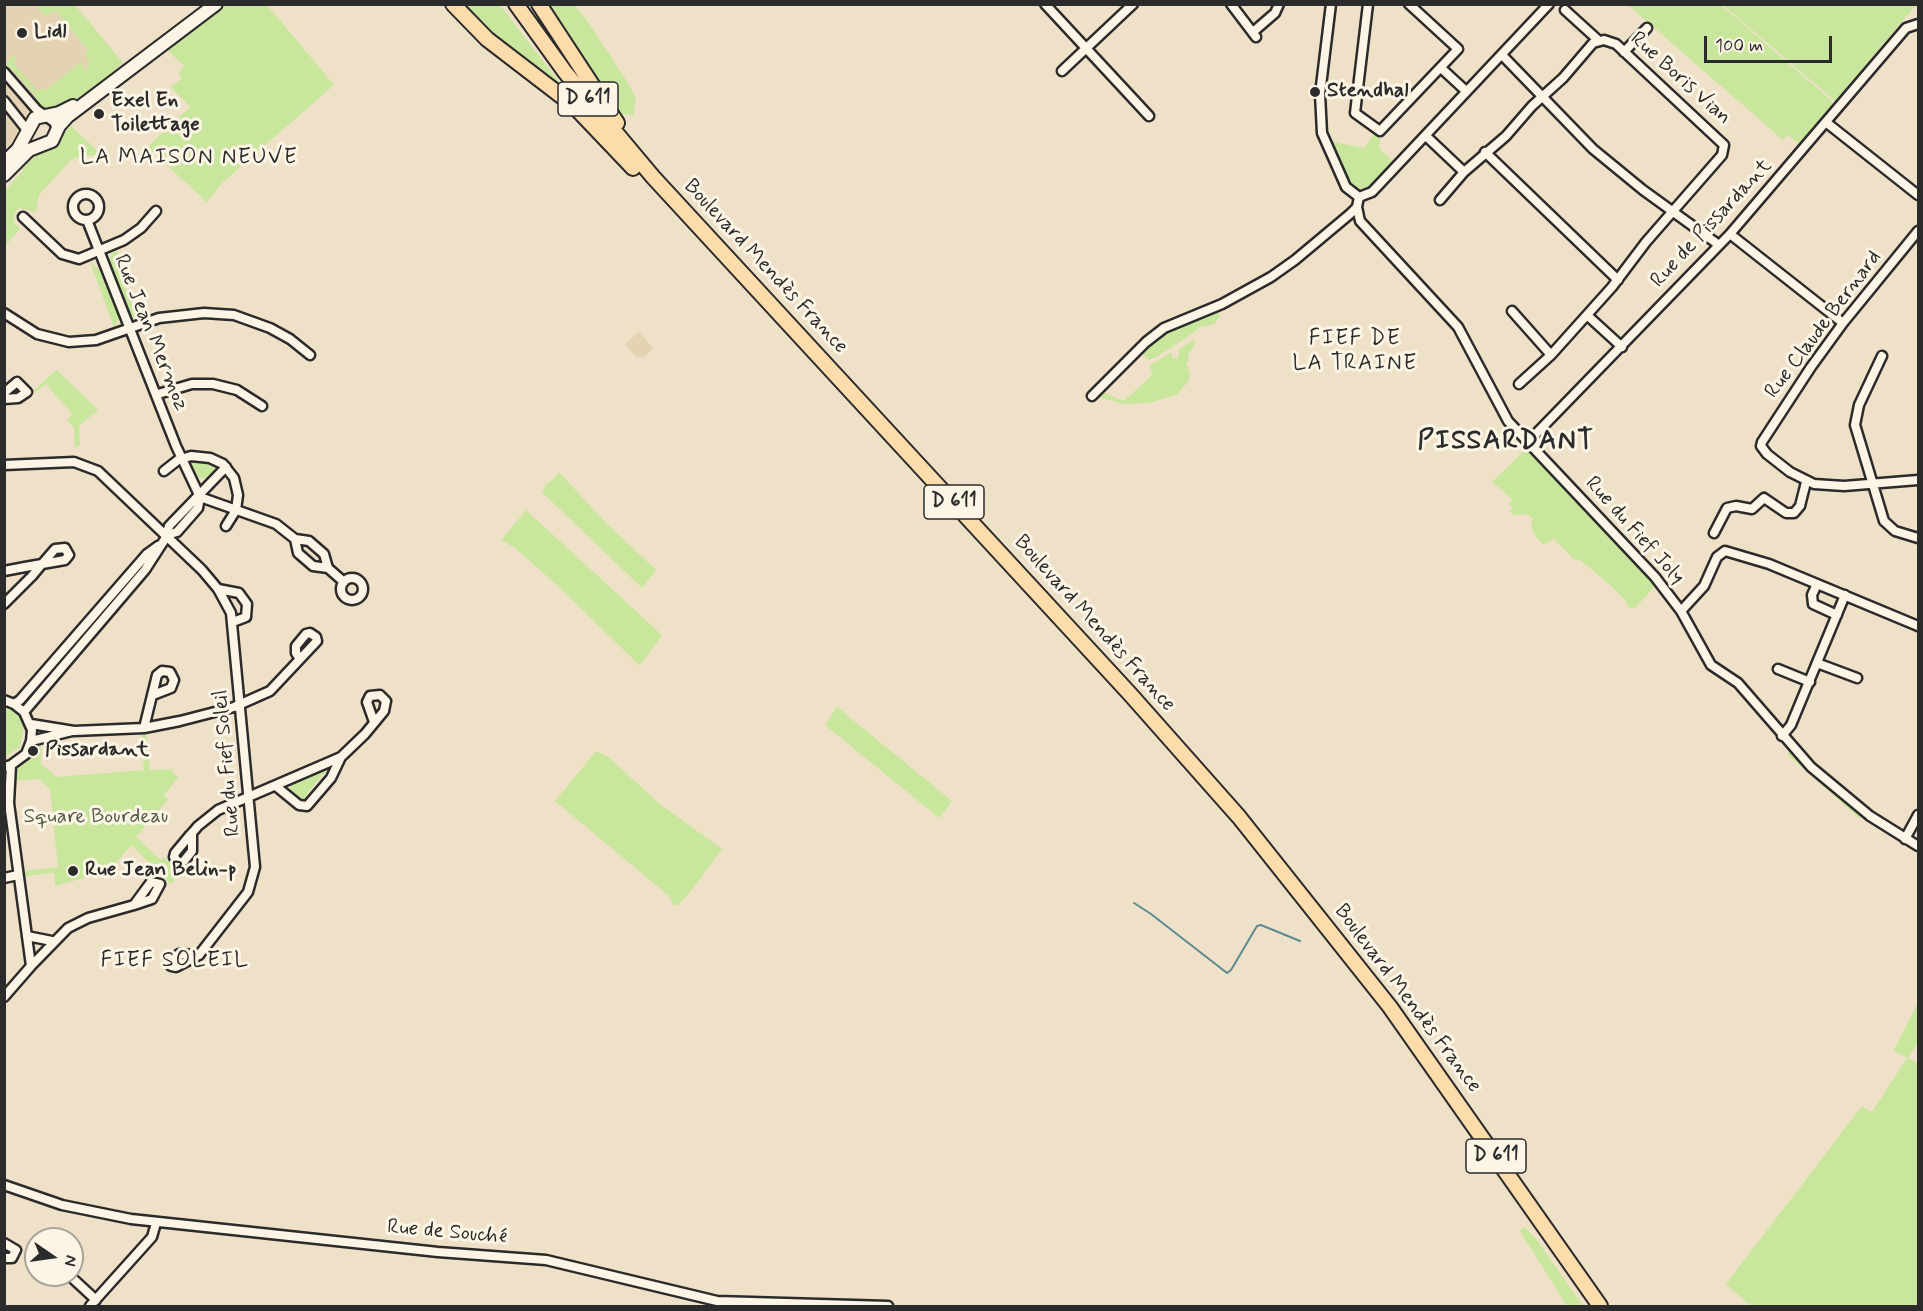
<!DOCTYPE html>
<meta charset="utf-8">
<style>
body{margin:0}
#map{position:relative;width:1923px;height:1311px;overflow:hidden;background:#eee1c7;font-family:Mynerve,sans-serif}
canvas{display:block}
.frame{position:absolute;inset:0;border:6px solid #2b2b2b;pointer-events:none}
.north{position:absolute;left:24px;top:1227px;width:60px;height:60px;box-sizing:border-box;background:#fcf5e5;border:2px solid #a8a49b;border-radius:50%;rotate:103deg;font-size:16px;font-weight:700;line-height:24px;text-align:center;color:#2b2b2b}
.north::after{content:'';display:block;margin:auto;width:21px;height:27px;background:#2b2b2b;clip-path:polygon(50% 0,100% 100%,50% 72%,0 100%)}
.scale{position:absolute;left:1704px;top:36px;width:128px;height:27px;box-sizing:border-box;border:3px solid #2b2b2b;border-top:0;padding-left:8px;font-size:18px;line-height:21px;white-space:nowrap;color:#2b2b2b;-webkit-text-stroke:4px #fcf5e5;paint-order:stroke}
</style>
<div id="map">
<canvas width="1923" height="1311"></canvas>
<div class="frame"></div>
<div class="north">N</div>
<div class="scale">100 m</div>
</div>
<script>
const c = document.querySelector('canvas').getContext('2d');
c.lineJoin = 'round';
function paint(path, color) {
  c.fillStyle = color;
  c.fill(path, 'evenodd');
}
function shape(rows) {
  const path = new Path2D();
  for (const r of rows) {
    if (r.length === 3) {
      path.moveTo(r[0] + r[2], r[1]);
      path.arc(r[0], r[1], r[2], 0, 2 * Math.PI);
      continue;
    }
    path.moveTo(r[0], r[1]);
    for (let i = 2; i < r.length; i += 2) path.lineTo(r[i], r[i + 1]);
  }
  return path;
}
function stroke(path, color, width, dash) {
  c.strokeStyle = color;
  c.lineWidth = width;
  c.lineCap = dash ? 'butt' : 'round';
  c.setLineDash(dash || []);
  c.stroke(path);
}
function label(font, color, halo, rows, align = 'center') {
  c.font = font + ' Mynerve,sans-serif';
  c.lineWidth = 6;
  c.setLineDash([]);
  c.textBaseline = 'middle';
  c.strokeStyle = halo;
  c.fillStyle = color;
  for (const [text, x, y, turn = 0] of rows) {
    c.save();
    c.translate(x, y);
    c.rotate((+turn || 0) * Math.PI / 180);
    c.textAlign = isNaN(turn) ? turn : align;
    if (halo) c.strokeText(text, 0, 0);
    c.fillText(text, 0, 0);
    c.restore();
  }
}
paint(shape([
 [5,5,75,5,123,63,117,68,118,71,94,89,21,128,21,132,5,158],
 [639,332,653,348,644,357,636,357,625,344]
]), '#e4d3b2');
paint(shape([
 [35,4,75,5,123,63,104,81,56,111,41,110,25,94,28,92,33,97,35,94,7,65,9,60,14,55,17,58,13,63,37,91,42,88,45,91,81,62,85,71,88,69,89,61,84,54,88,50,56,11,45,16],
 [229,5,267,5,334,85,224,181,207,202,147,147,190,107,171,87,182,78,179,73,184,66,166,49,201,19],
 [460,5,500,5,572,99,509,51],
 [547,5,574,5,586,19,628,83,636,99,633,115,623,114,616,109,582,61,568,31,564,29],
 [1628,5,1721,5,1833,102,1831,109,1801,146,1788,135,1783,140],
 [1723,5,1916,5,1835,101],
 [71,126,102,155,99,158,95,155,81,156,71,160,39,195,36,212,19,208,15,212,13,221,20,229,5,246,5,190,23,171,22,169,35,156,34,154,54,149,64,133],
 [1375,133,1380,138,1379,149,1393,161,1368,188,1358,189,1349,181,1331,141,1364,148],
 [116,251,119,256,114,259,135,312,145,310,146,315,139,318,129,315,108,264,112,253],
 [90,261,100,271,119,318,114,328],
 [1216,310,1220,315,1215,324,1199,327,1196,331,1155,358,1148,360,1141,352,1169,329],
 [1193,340,1196,343,1188,355,1189,361,1186,362,1190,374,1188,382,1177,394,1149,403,1123,404,1096,396,1100,391,1124,401,1153,374,1149,366,1171,352,1173,358,1178,359,1179,349],
 [57,370,98,410,79,426,80,445,75,449,74,428,67,419,72,414,46,384,35,393,34,390],
 [1528,447,1657,584,1635,608,1628,607,1626,601,1607,582,1580,560,1573,559,1554,539,1543,545,1533,533,1531,523,1533,519,1527,514,1514,515,1510,511,1513,508,1509,505,1512,499,1492,482],
 [186,460,206,460,220,467,209,479,191,476],
 [559,472,604,521,656,570,642,588,542,492,546,484,553,480],
 [526,510,662,635,640,666,558,586,514,547,501,540],
 [5,706,18,714,24,727,20,747,5,757],
 [837,707,952,801,939,818,825,725],
 [141,733,146,733,150,770,171,769,178,778,164,795,168,800,136,837,161,860,163,857,181,871,171,884,131,845,109,871,55,886,54,873,25,876,25,871,58,867,50,789,39,779,13,781,14,768,20,766,30,754,35,742,41,743,41,764,57,777,144,770],
 [596,751,607,756,660,804,722,849,688,895,677,905,673,905,669,896,555,801],
 [1790,751,1863,814,1859,818,1787,754],
 [325,768,330,769,331,776,325,772,306,795,311,800,305,801,290,789,291,784],
 [1918,1002,1918,1042,1908,1058,1918,1063,1918,1306,1751,1306,1726,1284,1862,1106,1872,1112,1907,1058,1894,1050],
 [1524,1227,1536,1239,1583,1306,1567,1306,1520,1231]
]), '#c9e69d');
stroke(shape([
 [1134,903,1151,914,1227,973,1231,970,1257,926,1261,925,1300,941]
]), '#5b8a93', 2);
const minor = shape([
 [1045,4,1149,116],
 [1231,4,1256,37],
 [1331,4,1320,94,1322,133,1346,187,1359,197],
 [1368,4,1355,113,1380,131,1458,49,1409,4],
 [1565,10,1598,40],
 [1253,32,1275,13,1279,4],
 [1624,52,1647,28],
 [1502,55,1593,149,1643,190,1719,245],
 [1441,68,1466,91],
 [1062,71,1133,4],
 [4,72,37,110,54,122,57,129],
 [4,101,27,130],
 [1827,123,1918,195],
 [1426,136,1464,172,1440,200],
 [1485,152,1618,280],
 [1464,172,1506,136,1532,106,1563,78,1593,43,1604,40,1616,44,1724,145,1722,155,1646,242,1612,287,1551,355,1519,384],
 [86,207,13],
 [1359,197,1372,192,1549,4],
 [1357,207,1360,221,1458,327,1508,421,1655,577,1681,611,1711,665,1738,683,1811,767,1870,816,1918,846],
 [23,217,62,254,79,259,124,240,141,228,156,211],
 [87,220,176,446,200,497,198,508,177,532,167,535],
 [1918,231,1843,323,1811,367,1762,442,1761,446,1767,454,1790,472,1814,484,1844,486,1918,480],
 [1730,234,1843,323],
 [1512,311,1551,355],
 [4,313,37,334,69,342,96,340,159,318,204,313,234,315,270,328,290,339,310,355],
 [1588,316,1622,347],
 [1882,356,1859,405,1855,425,1884,521,1895,531,1918,538],
 [4,393,17,382,27,392,18,398,4,399],
 [158,394,192,384,213,384,237,390,262,406],
 [1092,396,1146,342,1164,328,1222,304,1271,277,1295,260,1350,214,1357,207,1359,197],
 [1527,443,1730,234,1906,28,1918,24],
 [4,465,74,462,98,471,202,570,218,589,231,613,255,867,248,892,199,955,176,967,171,966,169,961,179,954,199,955],
 [164,471,178,460,191,456,210,458,223,464,234,478,238,495,236,510,226,526],
 [200,497,276,524,295,539,309,541,324,554,328,568,344,582],
 [1714,533,1727,508,1736,506,1752,509,1764,498,1786,513,1794,513,1800,506,1806,482],
 [295,539,298,553,313,566,328,568],
 [4,571,25,567,42,564,65,560,69,555,65,548,55,549,42,564,32,576,4,604],
 [352,589,11],
 [1817,584,1812,595,1813,604,1837,615],
 [218,589,239,593,247,604,246,617,233,622],
 [1681,611,1704,586,1717,557,1725,551,1769,564,1918,626],
 [1817,663,1857,678],
 [1778,669,1810,682],
 [4,700,14,704,24,712,32,730,31,741,26,754,11,765,4,767],
 [14,704,20,700,147,554,158,546],
 [24,712,145,570,165,539,169,526,226,467],
 [31,724,74,731,144,728,180,721,234,707,270,691,317,641,316,637,310,633,306,634,296,646,296,653,300,659],
 [144,728,157,675,162,671,170,672,174,680,171,688,153,695],
 [1782,736,1791,725,1845,595],
 [31,741,72,731],
 [277,787,299,805,307,806,331,778,341,757],
 [192,833,192,851,184,861,179,863,174,857,175,853,190,835,192,833,198,826,218,810,341,757,365,734,384,711,386,701,380,695,370,696,367,702,374,722],
 [1905,839,1918,815],
 [4,878,18,875],
 [27,936,52,941],
 [31,966,68,928,88,918,134,905,151,882,160,884,152,899,134,905],
 [4,997,31,966,9,803,11,765],
 [4,1185,62,1205,131,1219,438,1252,546,1260,717,1301,888,1306],
 [4,1243,16,1250,12,1258,4,1258],
 [69,1275,96,1300],
 [90,1306,152,1237,156,1223]
]);
const secondary = shape([
 [8,159,18,149,35,118,59,113,73,106],
 [4,175,29,150,52,141,59,126,68,116,216,4]
]);
const primary = shape([
 [453,4,487,39,573,105,633,168],
 [516,4,565,72,653,177,1130,694,1239,817,1390,1007,1600,1306],
 [539,4,617,123]
]);
stroke(minor, '#2b2b2b', 13);
stroke(secondary, '#2b2b2b', 16);
stroke(primary, '#2b2b2b', 18);
stroke(minor, '#fcf5e5', 8);
stroke(secondary, '#fcf5e5', 12);
stroke(primary, '#fddcac', 14);
for (const [x, y, r, color] of [
 [22,33,6,"#2b2b2b"],
 [1315,92,6,"#2b2b2b"],
 [99,114,6,"#2b2b2b"],
 [33,751,6,"#2b2b2b"],
 [73,871,6,"#2b2b2b"]
]) {
  const dot = new Path2D();
  dot.arc(x, y, r, 0, 2 * Math.PI);
  c.fillStyle = color;
  c.fill(dot);
  stroke(dot, '#fcf5e5', 2);
}
for (const [x, y, w] of [
 [588,99,60],
 [954,502,60],
 [1496,1156,60]
]) {
  const box = new Path2D();
  box.roundRect(x - w / 2, y - 17, w, 34, 4.5);
  c.fillStyle = '#fcf5e5';
  c.fill(box);
  stroke(box, '#2b2b2b', 1.5);
}
label('bold 20px', '#2b2b2b', null, [
 ["D 611",588,99],
 ["D 611",954,502],
 ["D 611",1496,1156]
]);
label('bold 21px', '#2b2b2b', '#fcf5e5', [
 ["Lidl",34,33],
 ["Stendhal",1327,92],
 ["Exel En",111,102],
 ["Toilettage",111,126],
 ["Pissardant",45,751],
 ["Rue Jean Belin-p",85,871]
], 'left');
label('21px', '#2b2b2b', '#fcf5e5', [
 ["Rue Boris Vian",1680,79,42],
 ["Rue de Pissardant",1712,224,-47],
 ["Boulevard Mendès France",765,267,47],
 ["Rue Claude Bernard",1824,325,-53],
 ["Rue Jean Mermoz",150,333,68],
 ["Rue du Fief Joly",1634,531,48],
 ["Boulevard Mendès France",1094,624,48],
 ["Rue du Fief Soleil",228,763,-95],
 ["Boulevard Mendès France",1407,999,53],
 ["Rue de Souché",447,1233,5]
]);
label('21px', '#525a48', '#fcf5e5', [
 ["Square Bourdeau",96,818]
]);
c.letterSpacing = '1.5px';
label('22px', '#2b2b2b', '#fcf5e5', [
 ["LA MAISON NEUVE",189,158],
 ["FIEF DE",1355,339],
 ["LA TRAINE",1355,364],
 ["FIEF SOLEIL",175,961]
]);
c.letterSpacing = '0px';
c.letterSpacing = '1.5px';
label('bold 27px', '#2b2b2b', '#fcf5e5', [
 ["PISSARDANT",1506,442]
]);
c.letterSpacing = '0px';
</script>
